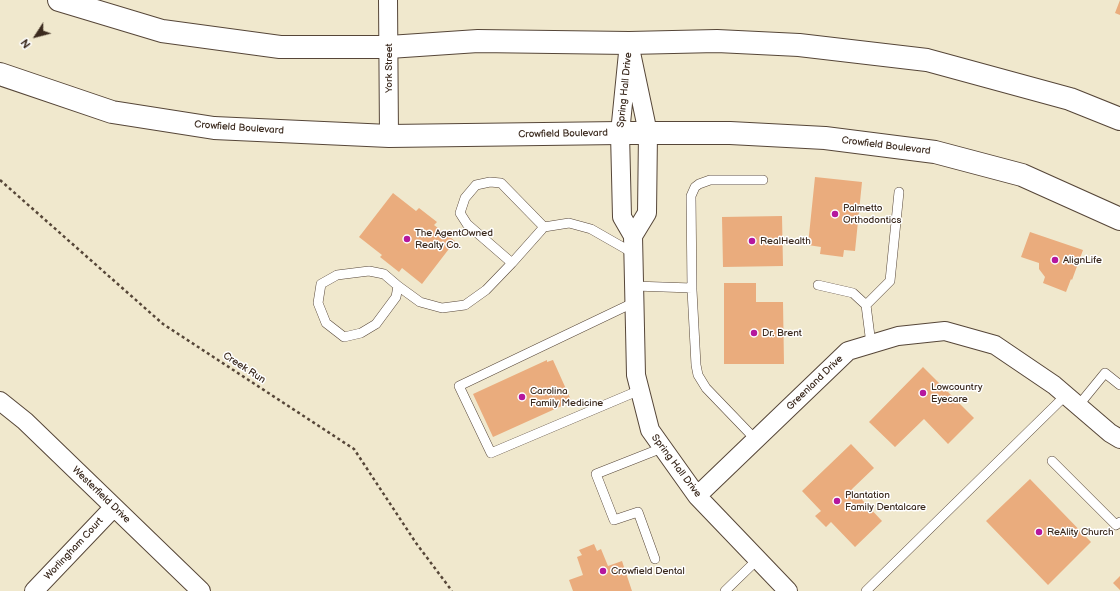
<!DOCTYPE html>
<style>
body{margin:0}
#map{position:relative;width:1120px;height:591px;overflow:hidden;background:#f0e8cd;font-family:"Balsamiq Sans",sans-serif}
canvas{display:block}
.north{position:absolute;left:16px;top:16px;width:40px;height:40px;-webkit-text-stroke:3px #fff;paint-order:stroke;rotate:234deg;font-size:11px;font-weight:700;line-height:16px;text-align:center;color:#3b2a1e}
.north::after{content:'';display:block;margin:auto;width:14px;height:18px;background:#3b2a1e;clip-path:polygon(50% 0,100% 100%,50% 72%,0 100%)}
</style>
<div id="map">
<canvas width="1120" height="591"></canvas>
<div class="north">N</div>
</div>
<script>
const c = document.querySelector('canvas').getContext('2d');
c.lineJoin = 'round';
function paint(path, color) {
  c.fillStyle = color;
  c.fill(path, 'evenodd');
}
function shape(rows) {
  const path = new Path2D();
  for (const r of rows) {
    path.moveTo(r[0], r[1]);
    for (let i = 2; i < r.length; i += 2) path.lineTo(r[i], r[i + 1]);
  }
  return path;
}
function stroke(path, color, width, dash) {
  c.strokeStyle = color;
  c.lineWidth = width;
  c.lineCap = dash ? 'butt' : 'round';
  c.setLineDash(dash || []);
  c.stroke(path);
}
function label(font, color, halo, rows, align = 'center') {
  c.font = font + ' "Balsamiq Sans",sans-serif';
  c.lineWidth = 3;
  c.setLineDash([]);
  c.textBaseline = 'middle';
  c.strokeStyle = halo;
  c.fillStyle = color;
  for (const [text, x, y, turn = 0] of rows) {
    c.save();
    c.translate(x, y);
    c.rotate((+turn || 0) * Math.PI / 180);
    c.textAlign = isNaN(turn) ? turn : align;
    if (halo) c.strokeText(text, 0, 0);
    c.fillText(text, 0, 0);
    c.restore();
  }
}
paint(shape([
 [1120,0,1120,15,1115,13],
 [815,177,862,182,855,251,844,250,843,257,820,254,821,247,808,245],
 [393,193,416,211,419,208,437,222,434,225,455,241,422,284,402,268,399,272,380,257,382,255,359,237],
 [782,216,783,266,723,267,722,217],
 [1030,232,1083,250,1072,280,1071,279,1066,292,1043,283,1045,277,1039,269,1039,263,1021,257],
 [724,283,756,283,756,302,783,302,784,364,724,364],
 [547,360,547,362,553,360,571,400,565,402,566,404,493,437,473,394],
 [923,367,974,418,948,444,924,419,895,447,869,422],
 [851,444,874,468,852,489,882,521,855,547,831,522,826,527,815,516,821,511,802,491],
 [1030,479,1091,542,1048,585,986,521],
 [594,544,597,551,601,549,608,566,622,561,632,591,573,591,569,580,583,575,577,557,582,555,579,550],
 [1120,576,1120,590,1113,583]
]), '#eaac7d');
const lane = shape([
 [512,263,467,224,460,213,465,198,476,185,490,182,501,183,544,227],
 [818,285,853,293,866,305],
 [398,286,396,297,376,324,361,333,344,337,326,323,318,303,321,284,337,275,369,271,384,274,398,286,420,302,442,308,465,305,486,290,512,263,544,227,569,223,591,229,633,253],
 [634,286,692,288],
 [635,302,459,386,491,453,640,390],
 [871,344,866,305,890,281,899,192],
 [1078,406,1105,373,1120,385],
 [756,440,706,388,698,375,696,365,692,290,691,196,695,187,699,184,710,180,763,180],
 [1052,461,1116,525,1120,522],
 [655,559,638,512,614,520,596,474,662,448],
 [725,591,758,559],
 [866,591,1066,395]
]);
const street = shape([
 [388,0,389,136],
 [629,43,648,133,647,213,633,236,622,217,620,133,629,43],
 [633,236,636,375,650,430,697,496,788,591],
 [0,401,25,421,201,591],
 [697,496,848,351,898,336,945,331,995,345,1054,385,1110,433,1120,439],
 [34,591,114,507]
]);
const secondary = shape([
 [59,0,162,31,280,47,389,47,478,41,629,43,717,41,799,45,927,60,1070,99,1120,119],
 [0,74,112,112,214,128,389,136,620,133,730,133,825,138,935,152,1022,175,1120,219]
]);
stroke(lane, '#564638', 10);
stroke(street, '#564638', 20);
stroke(secondary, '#564638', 24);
stroke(shape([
 [0,180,163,324,354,449,416,543,452,591]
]), '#564638', 2.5, [3, 3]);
stroke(lane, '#fff', 9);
stroke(street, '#fff', 18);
stroke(secondary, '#fff', 22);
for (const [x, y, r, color] of [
 [835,214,4,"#b5179e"],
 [407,239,4,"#b5179e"],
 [752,241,4,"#b5179e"],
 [1055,260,4,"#b5179e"],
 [754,333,4,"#b5179e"],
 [923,393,4,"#b5179e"],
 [522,397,4,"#b5179e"],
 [837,501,4,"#b5179e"],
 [1039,532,4,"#b5179e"],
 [603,571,4,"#b5179e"]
]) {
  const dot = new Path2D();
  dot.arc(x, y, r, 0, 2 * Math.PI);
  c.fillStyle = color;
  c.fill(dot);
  stroke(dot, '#fff', 1.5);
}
label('10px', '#3b2a1e', '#fff', [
 ["York Street",389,68,-90],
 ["Spring Hall Drive",625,90,-84],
 ["Crowfield Boulevard",239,128,4],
 ["Crowfield Boulevard",563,134,-1],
 ["Crowfield Boulevard",886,146,7],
 ["Creek Run",244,368,33],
 ["Greenland Drive",815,383,-44],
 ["Spring Hall Drive",676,466,53],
 ["Westerfield Drive",101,495,44],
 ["Worlingham Court",74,549,-47]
]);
label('10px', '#3b2a1e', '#fff', [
 ["Palmetto",843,208],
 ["Orthodontics",843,220],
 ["The AgentOwned",415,233],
 ["Realty Co.",415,245],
 ["RealHealth",760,241],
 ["AlignLife",1063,260],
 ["Dr. Brent",762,333],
 ["Lowcountry",931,387],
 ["Eyecare",931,399],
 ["Carolina",530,391],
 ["Family Medicine",530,403],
 ["Plantation",845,495],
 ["Family Dentalcare",845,507],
 ["ReAlity Church",1047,532],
 ["Crowfield Dental",611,571]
], 'left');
</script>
